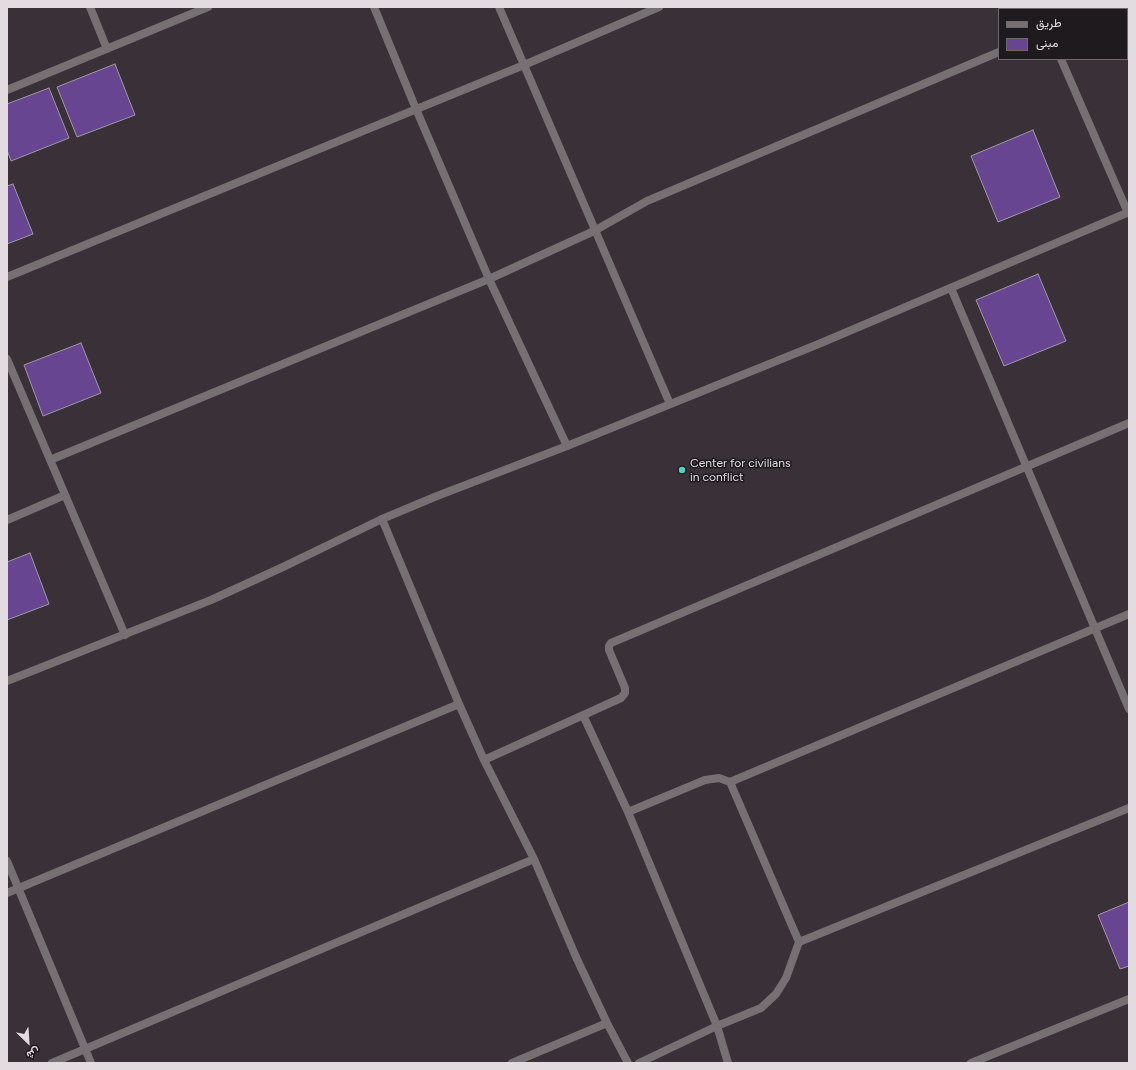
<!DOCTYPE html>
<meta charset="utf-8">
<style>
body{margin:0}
#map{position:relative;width:1136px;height:1070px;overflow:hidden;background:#3a3038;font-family:Figtree,Vazirmatn,sans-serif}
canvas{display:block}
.frame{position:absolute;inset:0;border:8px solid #e2dce1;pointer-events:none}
.legend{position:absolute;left:998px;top:8px;width:130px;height:52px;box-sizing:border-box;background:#1e1a1d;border:1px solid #6c686b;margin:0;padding:5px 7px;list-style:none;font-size:12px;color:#e2dce1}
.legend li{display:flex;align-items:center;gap:8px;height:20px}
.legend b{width:20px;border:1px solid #6c686b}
.north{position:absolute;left:8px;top:1022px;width:40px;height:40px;-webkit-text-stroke:3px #1e1a1d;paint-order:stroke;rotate:155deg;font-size:11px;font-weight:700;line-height:16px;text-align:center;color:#e2dce1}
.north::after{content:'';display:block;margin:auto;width:14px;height:18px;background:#e2dce1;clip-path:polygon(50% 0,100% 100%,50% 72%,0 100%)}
</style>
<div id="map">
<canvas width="1136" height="1070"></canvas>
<div class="frame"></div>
<ul class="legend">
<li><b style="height:5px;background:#777072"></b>طريق</li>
<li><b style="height:11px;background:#684590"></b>مبنى</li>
</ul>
<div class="north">ش</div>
</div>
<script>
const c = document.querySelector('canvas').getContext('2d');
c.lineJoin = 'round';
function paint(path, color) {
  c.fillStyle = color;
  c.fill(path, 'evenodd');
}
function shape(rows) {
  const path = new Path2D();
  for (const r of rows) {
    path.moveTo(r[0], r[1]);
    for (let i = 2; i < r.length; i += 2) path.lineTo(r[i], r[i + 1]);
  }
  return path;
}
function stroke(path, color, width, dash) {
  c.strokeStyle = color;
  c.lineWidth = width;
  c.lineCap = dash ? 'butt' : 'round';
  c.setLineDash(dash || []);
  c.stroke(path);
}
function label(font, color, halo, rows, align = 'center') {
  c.font = font + ' Figtree,sans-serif';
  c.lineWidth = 3;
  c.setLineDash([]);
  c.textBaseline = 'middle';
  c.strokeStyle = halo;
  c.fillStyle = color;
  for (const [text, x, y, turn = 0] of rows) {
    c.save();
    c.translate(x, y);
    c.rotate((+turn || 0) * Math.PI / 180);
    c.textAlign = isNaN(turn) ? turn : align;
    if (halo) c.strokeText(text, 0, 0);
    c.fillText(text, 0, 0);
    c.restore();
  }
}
const building = shape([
 [115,64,135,115,77,137,57,87,115,64],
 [49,88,69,138,11,161,7,150,7,104,49,88],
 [1033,130,1060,197,998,222,971,156,1033,130],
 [13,184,33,234,7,244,7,186,13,184],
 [1038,274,1066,341,1004,366,976,300,1038,274],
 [81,343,101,393,43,416,24,365,81,343],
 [30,553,49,604,7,620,7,562,30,553],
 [1129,902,1129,966,1120,969,1098,915,1129,902]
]);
paint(building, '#684590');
stroke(building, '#9e99a6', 1);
stroke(shape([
 [90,7,107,49],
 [374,7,416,109,489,279,567,446],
 [499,7,670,404],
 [7,90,208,7],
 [7,277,524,65,659,7],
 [951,288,1129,709],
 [7,359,125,635],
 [50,460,489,279,594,231,647,201,999,52],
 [382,519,459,704,484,760,534,859,576,957,607,1023,628,1063],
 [7,520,65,495],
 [583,715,628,812,717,1026,728,1063],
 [484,760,621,698,625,693,625,688,609,650,609,646,611,643,1129,423],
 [730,782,799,942],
 [628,812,705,780,719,778,730,782,1129,614],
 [7,861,91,1063],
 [7,893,459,704],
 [52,1063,534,859],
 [512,1063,607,1023],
 [639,1063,717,1026,761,1008,776,994,786,978,799,942,1129,808],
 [971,1063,1129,999]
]), '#777072', 8);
stroke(shape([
 [1038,7,1039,9],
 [1061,59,1128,213],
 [7,681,211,600,283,567,382,519,437,496,567,446,821,343,1129,212]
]), '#777072', 8);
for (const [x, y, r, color] of [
 [682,470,4,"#57cec2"]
]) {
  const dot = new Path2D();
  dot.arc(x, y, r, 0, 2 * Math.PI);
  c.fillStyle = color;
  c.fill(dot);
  stroke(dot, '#1e1a1d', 1.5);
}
label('12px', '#e2dce1', '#1e1a1d', [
 ["Center for civilians",690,463],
 ["in conflict",690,477]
], 'left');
</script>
